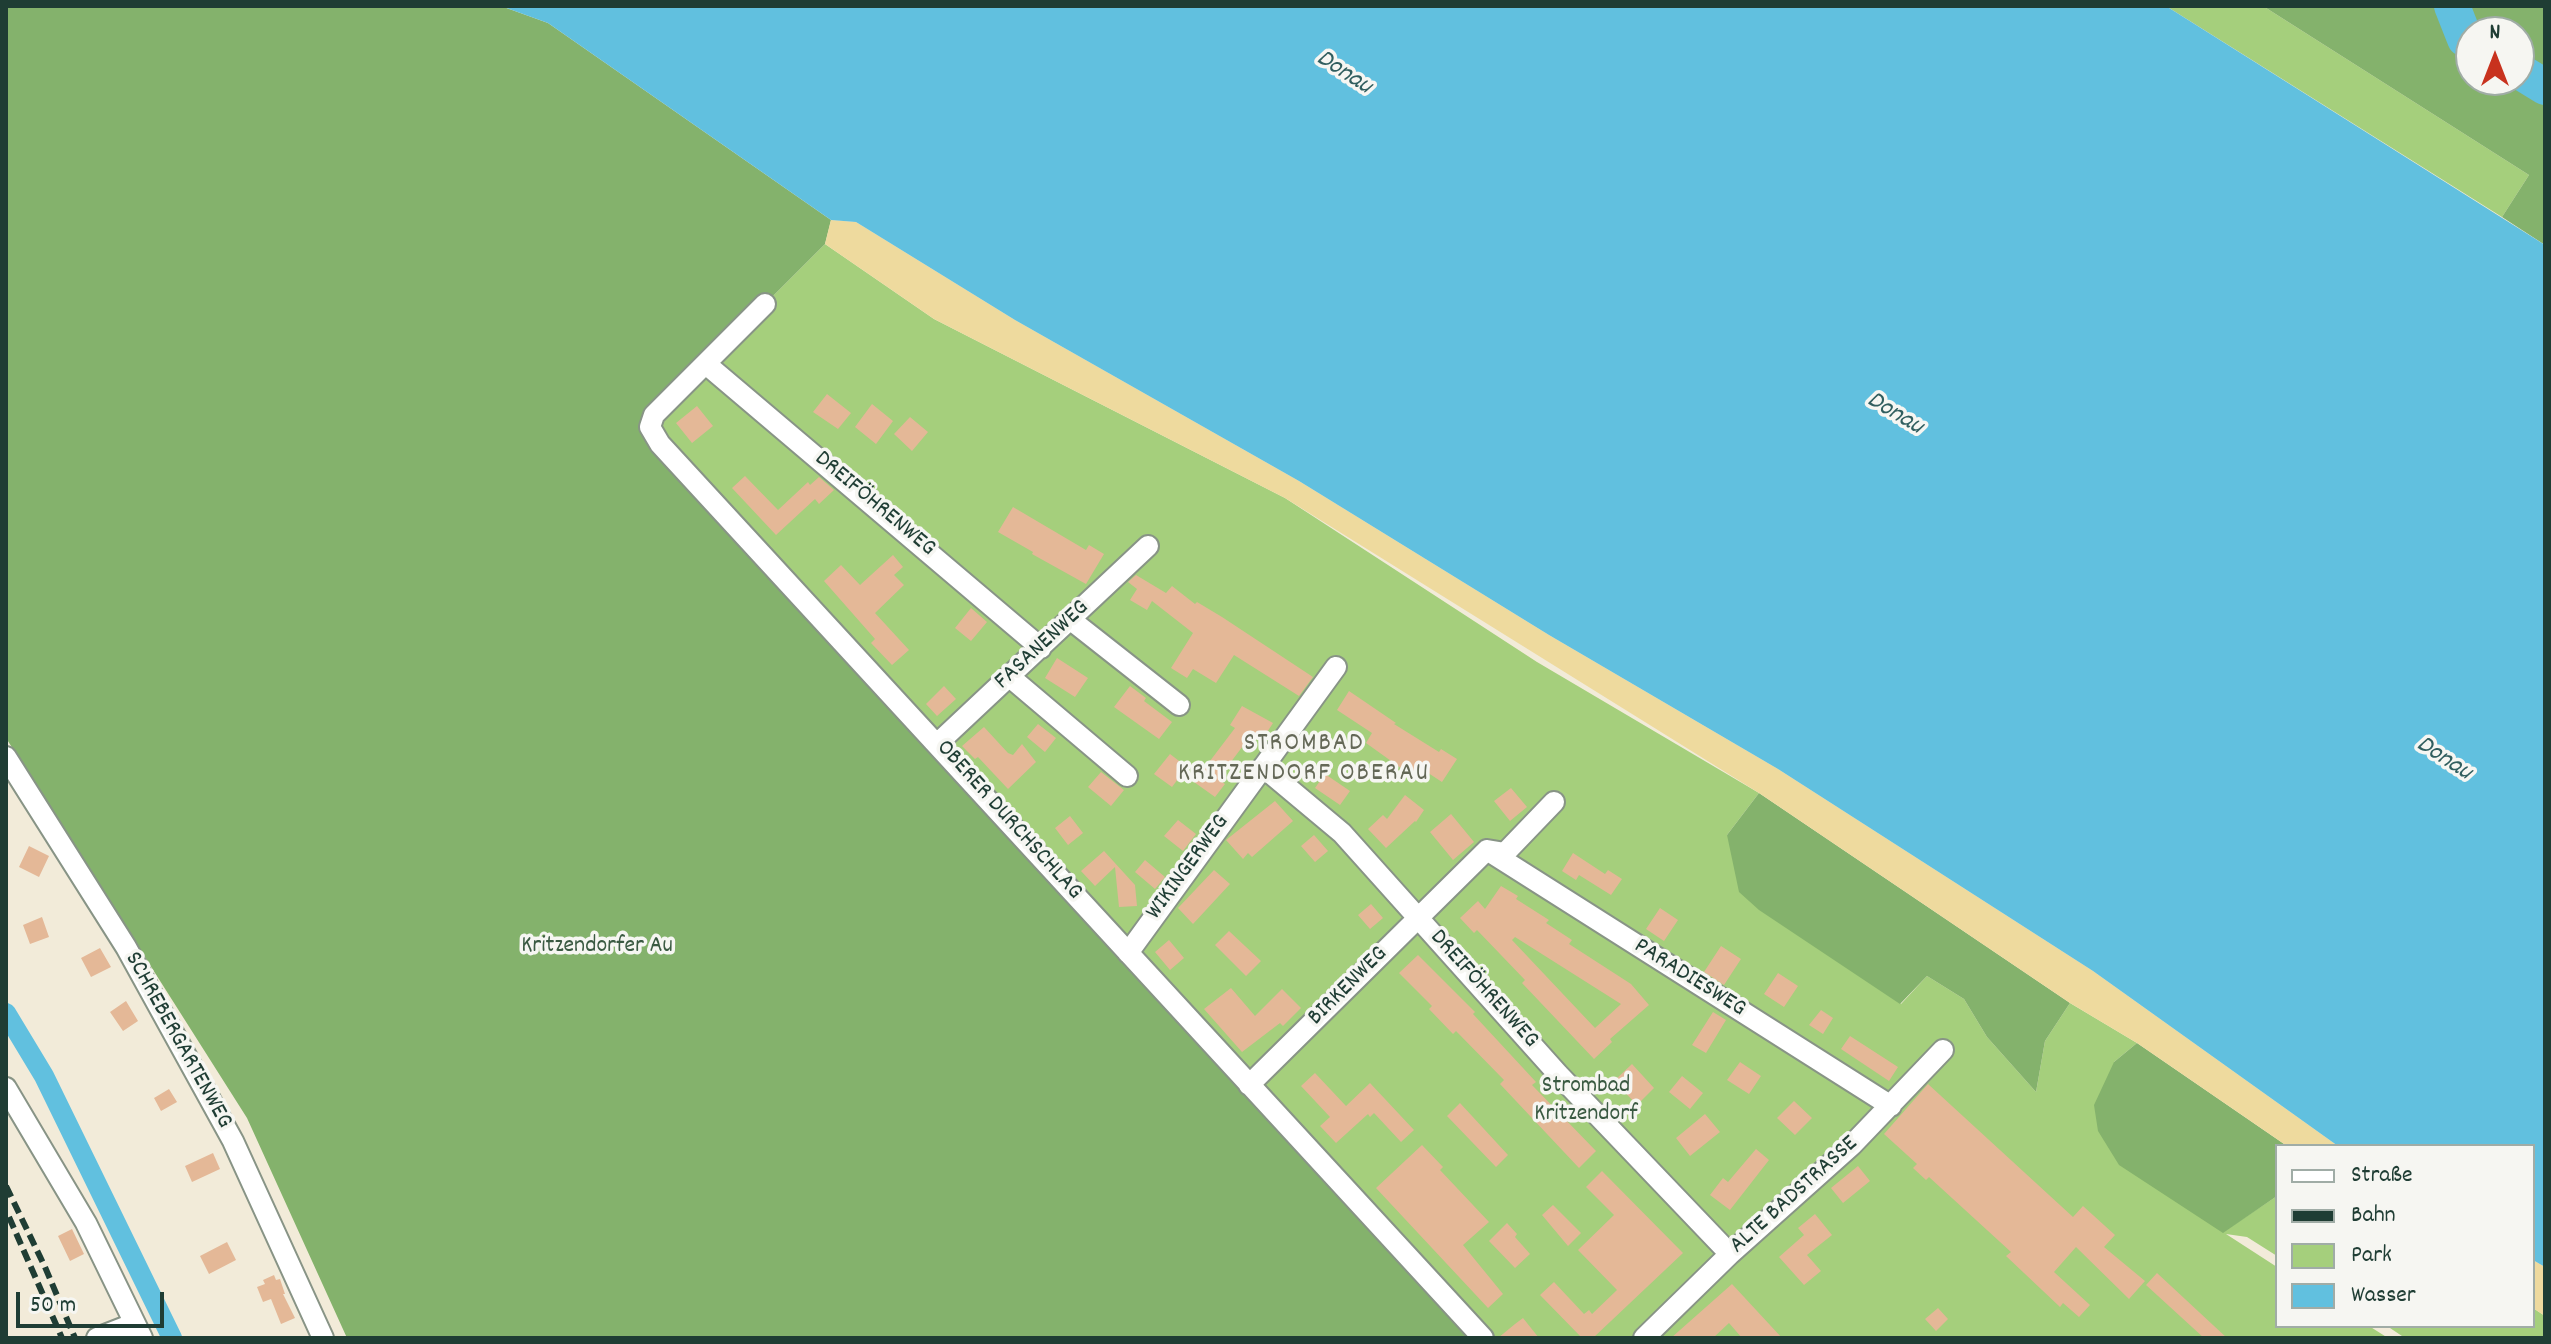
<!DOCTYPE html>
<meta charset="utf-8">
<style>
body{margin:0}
#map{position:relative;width:2551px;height:1344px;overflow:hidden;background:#f2ebd9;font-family:Dekko,sans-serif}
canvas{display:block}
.frame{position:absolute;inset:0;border:8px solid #1f3d34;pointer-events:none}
.legend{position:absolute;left:2275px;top:1144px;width:260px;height:184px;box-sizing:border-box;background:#f6f6f2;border:2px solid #a0aca6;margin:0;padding:10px 14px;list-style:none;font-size:24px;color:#1f3d34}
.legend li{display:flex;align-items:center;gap:16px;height:40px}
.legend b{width:40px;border:2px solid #a0aca6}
.north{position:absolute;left:2455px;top:16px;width:80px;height:80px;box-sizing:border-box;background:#f6f6f2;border:2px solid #a0aca6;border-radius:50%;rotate:0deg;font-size:22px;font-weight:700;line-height:32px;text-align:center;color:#1f3d34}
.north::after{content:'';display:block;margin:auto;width:28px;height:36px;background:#c8321e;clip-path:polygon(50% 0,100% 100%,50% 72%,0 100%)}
.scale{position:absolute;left:16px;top:1292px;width:148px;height:36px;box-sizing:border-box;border:4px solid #1f3d34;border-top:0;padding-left:10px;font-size:24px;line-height:28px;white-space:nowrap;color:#1f3d34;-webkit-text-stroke:6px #f6f6f2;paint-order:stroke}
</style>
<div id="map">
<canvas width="2551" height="1344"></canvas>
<div class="frame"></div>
<ul class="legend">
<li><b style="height:10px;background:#fff"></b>Straße</li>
<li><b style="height:10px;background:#1f3d34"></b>Bahn</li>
<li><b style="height:22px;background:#a5cf7c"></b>Park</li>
<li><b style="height:22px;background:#61c0df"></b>Wasser</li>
</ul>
<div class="north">N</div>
<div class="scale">50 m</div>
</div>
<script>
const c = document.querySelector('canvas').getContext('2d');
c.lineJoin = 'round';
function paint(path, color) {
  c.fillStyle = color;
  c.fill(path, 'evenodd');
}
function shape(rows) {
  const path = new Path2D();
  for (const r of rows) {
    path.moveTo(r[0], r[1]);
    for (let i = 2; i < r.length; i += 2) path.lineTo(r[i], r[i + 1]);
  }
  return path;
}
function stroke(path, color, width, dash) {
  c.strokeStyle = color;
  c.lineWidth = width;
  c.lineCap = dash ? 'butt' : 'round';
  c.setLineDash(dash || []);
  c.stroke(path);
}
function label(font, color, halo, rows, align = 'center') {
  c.font = font + ' Dekko,sans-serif';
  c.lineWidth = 7;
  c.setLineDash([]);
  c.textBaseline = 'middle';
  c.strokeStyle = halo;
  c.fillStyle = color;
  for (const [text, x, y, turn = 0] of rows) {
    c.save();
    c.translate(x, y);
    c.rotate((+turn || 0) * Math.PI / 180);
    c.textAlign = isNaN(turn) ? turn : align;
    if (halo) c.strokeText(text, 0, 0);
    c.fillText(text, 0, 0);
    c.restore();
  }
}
paint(shape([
 [2166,6,2263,6,2529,175,2502,217],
 [825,244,934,319,1285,498,1537,662,1759,793,1727,835,1901,1004,1927,976,1964,999,1987,1037,2036,1092,2045,1041,2070,1003,2137,1043,2114,1062,2223,1232,2277,1196,2277,1256,2247,1237,2226,1234,2277,1267,2277,1326,2369,1326,2388,1338,1483,1338,660,444,654,415],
 [2533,1308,2545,1316,2545,1338,2405,1338,2387,1326,2533,1326]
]), '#a5cf7c');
paint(shape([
 [6,6,501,6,548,23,831,220,825,244,654,415,650,427,1483,1338,347,1338,247,1118,6,738],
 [2263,6,2545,6,2545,245,2502,217,2529,175],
 [2471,32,2519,32,2519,80,2471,80],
 [1759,793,2070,1003,2045,1041,2036,1092,1987,1037,1964,999,1927,976,1900,1004,1759,910,1739,892,1727,835],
 [2137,1043,2287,1146,2277,1146,2277,1196,2223,1233,2119,1165,2098,1131,2094,1105,2114,1062]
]), '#84b26c');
paint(shape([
 [831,220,856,222,1015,320,1299,481,1549,635,1778,769,2093,971,2338,1146,2287,1146,2137,1043,2070,1003,1759,793,1285,498,934,319,825,244],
 [2533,1260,2545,1267,2545,1316,2533,1308]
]), '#eeda9e');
paint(shape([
 [501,6,2166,6,2545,245,2545,1267,2533,1260,2533,1146,2338,1146,2093,971,1778,769,1549,635,1299,481,1015,320,856,222,831,220,548,23]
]), '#61c0df');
stroke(shape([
 [6,1013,44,1076,172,1338]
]), '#61c0df', 20);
stroke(shape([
 [2452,6,2465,39,2471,42],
 [2519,71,2545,87]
]), '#61c0df', 36);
paint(shape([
 [827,394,851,413,838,429,813,412],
 [872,404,893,421,876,444,855,427],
 [697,406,713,426,692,443,676,423],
 [910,417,928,432,912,451,894,434],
 [745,476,778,510,808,482,810,485,819,477,834,490,819,504,815,499,776,535,732,488],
 [1013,507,1086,550,1089,545,1104,554,1086,584,1032,554,1033,552,998,532],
 [893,555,903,567,894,575,904,585,875,613,909,650,892,665,871,643,875,639,824,581,841,565,860,585],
 [1136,575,1166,593,1172,586,1195,604,1197,602,1222,617,1313,677,1299,696,1234,655,1216,683,1193,669,1187,678,1171,668,1193,633,1152,601,1147,610,1130,600,1137,589,1128,582],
 [971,608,987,622,971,641,955,628],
 [1057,658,1088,678,1075,697,1045,678],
 [944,686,956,699,937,716,926,704],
 [1130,686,1146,698,1144,701,1172,722,1159,739,1114,707],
 [1349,691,1396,723,1394,724,1439,752,1441,749,1457,759,1442,782,1419,767,1412,776,1366,743,1372,733,1337,710],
 [1242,706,1273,723,1262,740,1252,734,1218,779,1225,784,1215,797,1194,782,1235,728,1230,725],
 [1038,724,1056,738,1045,752,1027,737],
 [984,727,1008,753,1013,755,1022,744,1036,762,1008,789,978,757,975,759,962,746],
 [1170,754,1187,767,1172,787,1154,774],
 [1101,772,1124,790,1111,806,1088,787],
 [1325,774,1350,791,1340,805,1315,788],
 [1511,788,1527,807,1510,821,1494,801],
 [1405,795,1424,810,1416,822,1415,821,1386,848,1368,829,1383,815,1387,819],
 [1275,801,1293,821,1252,857,1248,853,1243,859,1226,840],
 [1451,814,1474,842,1453,860,1430,832],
 [1070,816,1083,833,1068,845,1055,828],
 [1178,820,1196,834,1183,851,1164,836],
 [1314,835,1328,851,1315,862,1301,846],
 [29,846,49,856,39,877,19,867],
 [1104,851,1135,885,1137,906,1119,907,1115,867,1095,886,1081,871],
 [1573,853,1605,874,1608,870,1622,879,1611,895,1579,875,1576,880,1562,871],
 [1145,860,1165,877,1155,889,1135,872],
 [1214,870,1230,884,1193,924,1178,908],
 [1501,886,1518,896,1516,899,1549,920,1546,923,1572,940,1569,944,1631,984,1649,1005,1610,1039,1612,1042,1594,1059,1522,983,1525,980,1477,930,1474,933,1460,918,1478,901,1485,909],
 [1515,937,1621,1004,1595,1028,1512,940],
 [1371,904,1383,918,1370,929,1358,915],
 [1660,908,1678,920,1664,941,1646,929],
 [42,917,49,937,30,944,23,925],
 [1229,931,1261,961,1246,976,1215,945],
 [1169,940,1184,958,1170,970,1155,952],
 [1721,946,1741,959,1724,985,1704,972],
 [100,948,111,967,91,977,81,958],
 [1418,955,1475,1012,1473,1014,1536,1082,1532,1085,1596,1151,1579,1168,1500,1084,1504,1080,1456,1031,1453,1034,1429,1009,1432,1006,1399,973],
 [1778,973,1798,986,1784,1007,1764,994],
 [1231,988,1255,1016,1282,989,1301,1008,1283,1026,1280,1023,1242,1052,1204,1009],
 [126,1001,138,1021,123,1031,110,1012],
 [1821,1010,1833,1018,1823,1034,1809,1025],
 [1713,1012,1726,1020,1706,1053,1692,1045],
 [1850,1036,1898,1067,1889,1081,1841,1049],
 [1740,1062,1761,1076,1749,1094,1727,1080],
 [1632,1064,1654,1088,1637,1105,1614,1081],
 [1315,1073,1346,1106,1370,1083,1414,1130,1401,1142,1374,1113,1370,1117,1368,1114,1336,1143,1320,1126,1330,1117,1301,1086],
 [1682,1076,1703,1093,1690,1109,1669,1092],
 [1928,1084,2073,1217,2083,1206,2115,1235,2104,1247,2145,1281,2129,1299,2076,1247,2054,1272,2090,1305,2079,1317,2063,1303,2060,1307,2006,1256,2011,1252,1929,1177,1926,1180,1913,1168,1917,1164,1884,1134],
 [169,1089,177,1102,161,1111,154,1098],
 [1794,1101,1812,1118,1795,1135,1777,1118],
 [1460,1103,1508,1155,1496,1167,1447,1116],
 [1705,1114,1720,1132,1690,1156,1676,1138],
 [1422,1145,1443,1167,1440,1170,1489,1222,1463,1245,1503,1294,1488,1308,1376,1188],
 [1756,1149,1769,1160,1730,1210,1710,1195,1723,1178,1728,1182],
 [213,1153,220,1169,192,1182,185,1166],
 [1858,1166,1870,1181,1843,1203,1831,1188],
 [1602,1171,1683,1253,1593,1338,1582,1338,1540,1295,1554,1282,1584,1314,1589,1310,1592,1314,1617,1290,1578,1250,1614,1215,1586,1187],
 [1553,1205,1581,1233,1568,1246,1542,1215],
 [1815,1214,1832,1235,1807,1255,1821,1271,1804,1285,1779,1257,1804,1235,1798,1228],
 [1507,1223,1517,1234,1515,1237,1530,1254,1515,1268,1489,1241],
 [72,1229,84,1254,70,1261,58,1236],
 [227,1242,236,1260,209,1274,200,1256],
 [2157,1273,2227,1338,2204,1338,2146,1285],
 [274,1275,276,1280,280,1279,285,1294,283,1294,295,1318,281,1324,271,1299,263,1302,257,1287,265,1284,263,1280],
 [1732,1284,1782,1338,1742,1338,1729,1323,1713,1338,1671,1338],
 [1938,1308,1948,1319,1936,1331,1925,1319],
 [1523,1318,1539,1338,1498,1338,1515,1324]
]), '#e4b897');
const minor = shape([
 [765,304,654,415,650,427,660,444,1483,1338],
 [706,364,1041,648],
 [1071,620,1179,705],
 [1010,677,1127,776],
 [937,744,1148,546],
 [6,757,126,947,233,1141,323,1338],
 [1263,767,1342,833,1558,1074,1730,1254],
 [1487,850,1891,1106],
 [1128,953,1336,667],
 [1249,1085,1487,850,1505,853,1554,802],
 [6,1088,86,1223,142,1338],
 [97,1338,133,1324],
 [1644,1338,1730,1254,1852,1145,1943,1050]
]);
stroke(minor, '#889486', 24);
stroke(minor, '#fff', 20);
stroke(shape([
 [6,1186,45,1267,75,1338],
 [9,1217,62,1338]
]), '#1f3d34', 6, [12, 6]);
label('24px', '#1f3d34', '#f6f6f2', [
 ["DREIFÖHRENWEG",874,505,40],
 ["FASANENWEG",1043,646,-43],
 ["OBERER DURCHSCHLAG",1008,821,48],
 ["WIKINGERWEG",1189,868,-54],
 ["PARADIESWEG",1689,979,32],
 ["BIRKENWEG",1349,987,-45],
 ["DREIFÖHRENWEG",1483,990,48],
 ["SCHREBERGARTENWEG",177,1041,61],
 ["ALTE BADSTRASSE",1795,1196,-42]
]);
label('24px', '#3a5a42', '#f6f6f2', [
 ["Kritzendorfer Au",597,948],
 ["Strombad",1586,1088],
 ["Kritzendorf",1586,1116]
]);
label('italic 26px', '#305e5f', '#f6f6f2', [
 ["Donau",1343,74,33],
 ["Donau",1894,415,31],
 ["Donau",2443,760,33]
]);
c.letterSpacing = '2px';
label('26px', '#646857', '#f6f6f2', [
 ["STROMBAD",1304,745],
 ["KRITZENDORF OBERAU",1304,775]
]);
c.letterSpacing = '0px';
</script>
